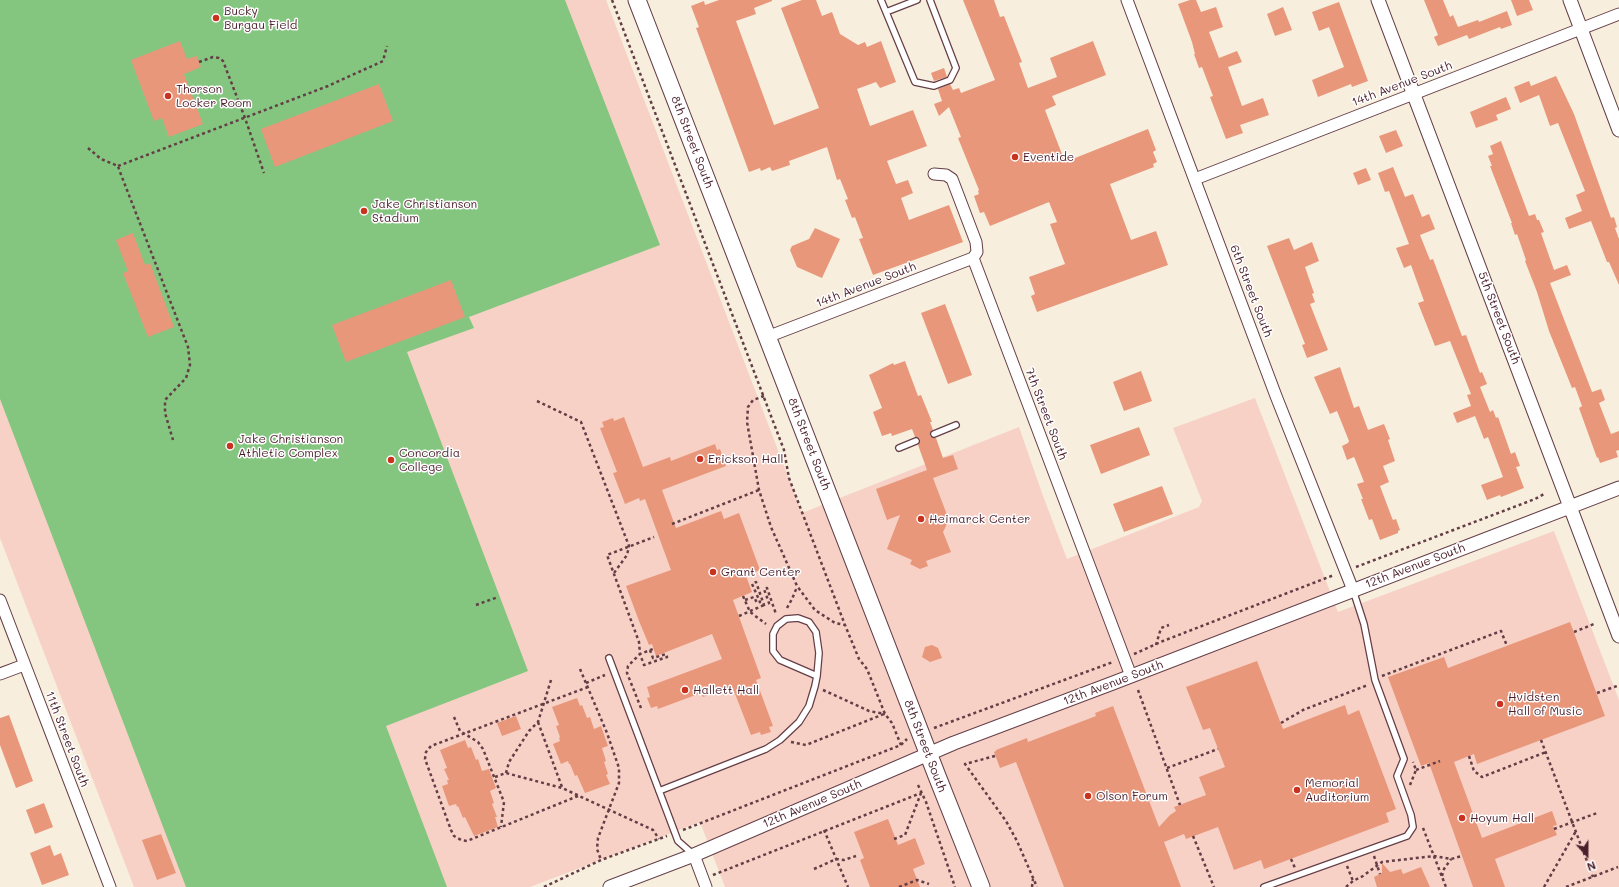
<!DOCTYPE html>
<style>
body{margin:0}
#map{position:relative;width:1619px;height:887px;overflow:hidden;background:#f7eedd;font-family:Mali,sans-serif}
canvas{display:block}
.north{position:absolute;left:1567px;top:835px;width:40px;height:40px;-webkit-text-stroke:3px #fff;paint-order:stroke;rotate:159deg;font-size:11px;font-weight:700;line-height:16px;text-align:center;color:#4a1f2b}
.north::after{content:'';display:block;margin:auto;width:14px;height:18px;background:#4a1f2b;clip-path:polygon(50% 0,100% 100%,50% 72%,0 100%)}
</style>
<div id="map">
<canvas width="1619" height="887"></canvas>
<div class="north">N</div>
</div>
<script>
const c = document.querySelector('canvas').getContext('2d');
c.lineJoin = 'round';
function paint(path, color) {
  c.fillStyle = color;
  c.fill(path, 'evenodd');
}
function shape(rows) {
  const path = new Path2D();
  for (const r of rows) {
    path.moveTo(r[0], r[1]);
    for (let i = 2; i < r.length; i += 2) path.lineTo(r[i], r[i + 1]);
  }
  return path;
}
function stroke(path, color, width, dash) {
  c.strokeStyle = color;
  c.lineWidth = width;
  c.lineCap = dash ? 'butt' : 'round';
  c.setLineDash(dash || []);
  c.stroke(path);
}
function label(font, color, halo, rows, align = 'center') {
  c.font = font + ' Mali,sans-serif';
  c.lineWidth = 3;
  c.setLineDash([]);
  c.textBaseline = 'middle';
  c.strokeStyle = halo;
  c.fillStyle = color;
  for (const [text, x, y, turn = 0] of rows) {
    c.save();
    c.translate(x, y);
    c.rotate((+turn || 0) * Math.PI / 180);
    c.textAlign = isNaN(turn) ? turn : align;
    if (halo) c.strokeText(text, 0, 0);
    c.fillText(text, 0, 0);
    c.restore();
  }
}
paint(shape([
 [0,0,606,0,802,513,1019,427,1043,496,1067,559,1199,507,1202,501,1173,428,1255,398,1338,612,1554,531,1619,700,1619,887,725,887,700,822,530,887,134,887,0,538]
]), '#f7d1c6');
paint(shape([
 [0,0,565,0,660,245,469,317,474,328,407,352,528,671,386,726,447,887,186,887,0,399]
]), '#84c67f');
paint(shape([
 [719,0,772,0,772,1,754,8,756,14,736,21,774,125,819,108,781,8,802,0,816,0,822,16,832,12,840,34,858,45,865,42,867,47,881,41,896,82,880,88,876,82,857,89,870,126,913,110,927,146,887,161,896,184,908,180,913,193,901,198,909,220,949,205,963,242,873,275,859,239,863,238,855,217,852,218,845,200,848,199,840,179,837,180,827,147,789,161,790,165,772,171,770,167,761,171,760,168,749,172,696,28,699,27,691,6,704,1,705,5],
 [963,0,994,0,1000,17,1004,16,1022,62,1019,63,1028,88,1057,77,1050,58,1093,41,1106,75,1052,96,1056,105,1045,110,1065,162,1148,129,1156,150,1153,152,1157,162,1153,164,1154,167,1110,184,1131,240,1156,231,1168,265,1037,312,1031,296,1035,294,1029,277,1065,264,1050,224,1057,222,1049,202,990,226,984,212,980,213,974,196,979,194,978,191,979,190,958,138,961,137,949,107,939,116,934,104,942,101,938,89,950,84,953,90,959,88,961,93,995,80],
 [1190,0,1196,0,1201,12,1216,7,1223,27,1209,32,1219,58,1237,51,1242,62,1228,67,1242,106,1263,98,1269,115,1240,125,1243,133,1226,139,1210,97,1213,96,1202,67,1199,68,1194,54,1195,54,1192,42,1178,4],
 [1424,0,1443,0,1450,17,1453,15,1458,27,1478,20,1479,22,1507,11,1512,25,1501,29,1500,27,1469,39,1467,35,1438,46,1434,37,1438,35],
 [1511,0,1529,0,1533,10,1517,16],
 [1339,2,1368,81,1352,87,1351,84,1318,97,1312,80,1344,67,1329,27,1319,31,1312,12],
 [1283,7,1292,30,1275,36,1267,14],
 [180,41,187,59,197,56,201,67,184,74,203,124,169,137,162,118,154,121,131,60],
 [944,68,947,77,934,81,931,73],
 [1556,76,1574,114,1611,218,1614,217,1617,227,1615,228,1619,239,1619,285,1609,262,1607,262,1591,221,1569,229,1565,218,1582,211,1576,195,1585,191,1558,123,1550,126,1539,95,1520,103,1514,87,1529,81,1531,86],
 [379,84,393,121,275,167,261,129],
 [1506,97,1511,109,1496,115,1498,120,1476,128,1470,112],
 [1396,130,1403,146,1386,153,1379,136],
 [1501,141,1529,216,1535,214,1537,220,1539,220,1544,232,1541,233,1554,270,1567,265,1571,275,1550,283,1592,392,1601,389,1605,400,1599,403,1611,434,1619,431,1619,450,1616,451,1618,457,1600,463,1598,457,1597,458,1579,408,1582,406,1575,387,1572,388,1549,331,1537,292,1525,261,1526,260,1517,234,1515,235,1511,223,1512,223,1490,166,1492,166,1488,156,1493,154,1490,146],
 [1393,167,1405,197,1413,194,1422,217,1429,214,1435,229,1420,235,1430,260,1433,259,1462,336,1466,335,1480,373,1482,372,1487,384,1480,387,1490,412,1493,410,1496,418,1498,417,1511,454,1515,452,1520,466,1516,467,1524,488,1501,497,1500,495,1487,500,1481,485,1503,477,1488,437,1484,439,1475,416,1457,423,1453,413,1471,406,1467,395,1471,394,1450,341,1435,346,1418,303,1424,301,1411,265,1404,268,1396,248,1409,244,1389,191,1385,192,1378,173],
 [1366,168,1371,180,1358,185,1353,173],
 [815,228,840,239,822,278,797,267,790,250,792,246,809,239],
 [133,233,145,265,150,263,174,327,148,337,123,273,128,271,116,240],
 [1289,238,1294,250,1312,242,1319,261,1305,267,1314,293,1312,294,1315,302,1310,304,1328,350,1307,358,1302,345,1305,344,1267,246],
 [451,280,465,317,346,362,332,325],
 [945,304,972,375,948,384,921,313],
 [905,361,918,396,921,395,932,422,930,422,933,430,930,433,930,436,936,438,943,458,953,455,958,469,933,478,949,520,943,532,951,552,926,561,928,566,920,569,910,564,912,560,887,549,900,515,887,520,876,489,927,470,918,445,920,440,918,437,915,437,912,429,892,436,891,433,882,436,873,412,882,408,869,375,893,363,894,365],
 [1340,367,1354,408,1359,406,1368,430,1384,424,1390,439,1388,440,1395,461,1383,466,1389,482,1380,486,1392,518,1393,520,1396,519,1400,530,1398,531,1398,533,1380,540,1372,519,1369,520,1361,499,1363,499,1357,484,1364,482,1355,459,1354,457,1347,460,1342,446,1348,443,1349,441,1337,411,1330,414,1314,377],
 [1141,371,1152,401,1124,411,1113,382],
 [624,417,643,467,670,457,671,461,715,444,717,450,720,449,726,466,662,490,676,528,721,511,724,519,739,513,760,570,746,576,752,592,733,600,761,678,756,680,773,726,769,727,771,732,761,735,760,732,751,735,732,686,703,697,701,693,658,709,657,706,651,708,647,698,650,697,647,687,722,659,712,634,656,656,652,644,649,645,639,621,626,586,671,570,645,499,640,501,639,498,625,504,613,473,617,472,600,428,604,427,602,422,613,418,614,421],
 [1139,427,1150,455,1101,474,1090,445],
 [1162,486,1173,514,1124,532,1113,504],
 [1570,622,1605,716,1477,764,1474,754,1454,762,1482,838,1552,811,1557,825,1553,826,1557,835,1495,859,1505,887,1473,887,1429,763,1421,766,1388,677,1444,657,1448,668],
 [932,645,938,648,942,658,930,662,922,657,925,647],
 [1257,661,1283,729,1345,705,1348,715,1359,710,1396,809,1386,813,1389,822,1264,869,1261,860,1234,870,1218,827,1186,839,1184,834,1164,842,1181,887,1064,887,1016,762,1000,768,994,752,996,751,996,750,1027,738,1028,742,1096,716,1095,713,1113,706,1159,827,1170,815,1176,811,1174,807,1206,795,1199,777,1225,767,1210,728,1203,730,1186,687],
 [577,698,580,706,582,705,587,718,590,717,594,729,601,726,608,746,602,748,606,761,604,762,608,774,606,775,610,784,585,793,577,775,575,776,570,764,569,764,568,761,561,764,553,744,560,741,559,738,560,737,556,726,559,725,552,707],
 [9,715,33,781,16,788,0,745,0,718],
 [516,716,521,729,502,736,497,723],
 [465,740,468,748,471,747,476,760,478,759,482,771,489,769,496,788,490,791,494,803,492,804,497,817,495,817,498,827,474,836,465,817,463,818,458,806,457,807,456,804,449,806,442,786,448,784,447,780,449,780,444,769,447,768,440,750],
 [44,803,53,827,35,834,26,810],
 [888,819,898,845,915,838,925,864,913,869,920,887,870,887,860,860,864,858,854,832],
 [161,834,176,873,157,880,142,840],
 [50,845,54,856,61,853,69,875,42,885,30,853],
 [1382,863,1390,872,1401,869,1403,874,1421,867,1430,887,1377,887,1374,877,1382,873]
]), '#e9977b');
const service = shape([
 [881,0,915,82,934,86,950,80,956,68,930,0],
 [886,12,917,0],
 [934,434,956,425],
 [899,448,916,441],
 [609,658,678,841,694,855],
 [659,791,766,749,780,740,799,722,809,706,815,686,817,676,819,653,816,632,809,622,798,618,786,619,777,626,773,634,773,651,780,660,817,676],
 [1264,887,1407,836,1413,827,1411,815,1397,776,1404,759,1375,680,1364,624,1353,590]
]);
const minor = shape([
 [1127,0,1276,396,1353,590],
 [934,174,946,175,952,179,976,242,977,252,973,258],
 [1195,179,1619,14],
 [973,258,1131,676],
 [767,337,973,258],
 [0,600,110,887],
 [0,674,24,665],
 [694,855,706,887]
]);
const tertiary = shape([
 [1378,0,1619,636],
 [1570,0,1619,130],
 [610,887,694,855,954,743,1113,683,1619,488]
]);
const primary = shape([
 [637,0,937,776,981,887]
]);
stroke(service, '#643e46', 8);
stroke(minor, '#643e46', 13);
stroke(tertiary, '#643e46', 15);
stroke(primary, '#643e46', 19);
stroke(shape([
 [612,0,784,450,789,478,845,625,859,659,867,669,885,714,892,723,901,745],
 [199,62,213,57,219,58,223,61,245,118,264,173],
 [88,148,101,159,118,166,120,172,188,347,190,365,186,378,165,400,165,413,173,440],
 [118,166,328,86,383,61,387,46],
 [764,396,753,400,748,407,747,422,759,490,771,527,797,586,815,610,835,623,845,625],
 [537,401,581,422,629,546,627,555,614,573],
 [672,524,759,490],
 [1356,567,1535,499,1544,494],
 [743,596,750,612,766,624],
 [745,600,754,597,757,603,760,602,752,584,756,582,764,605,769,603,764,589,767,588,776,614],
 [476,605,498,597],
 [787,608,792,599,797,587],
 [739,616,764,605],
 [1574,632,1594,624],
 [1156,645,1161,628,1169,625],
 [650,650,653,658,666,654,667,657,644,665,640,654,653,649],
 [1134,654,1163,641,1334,575],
 [580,669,607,733,619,768,619,783,598,838,597,849,601,860],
 [1382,676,1501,631,1507,646],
 [586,683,605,675],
 [823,690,869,711,885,714],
 [1138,690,1180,805],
 [1597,693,1617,686],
 [641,708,627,673,628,666,640,654,639,642,607,555,654,537],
 [454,717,460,731,478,742,483,749,504,802,501,827],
 [538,722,562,787],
 [1281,723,1303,710,1368,685],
 [934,728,1113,662],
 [1541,740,1593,877],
 [791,742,806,745,884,714],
 [995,756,965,764,1006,821,1017,841,1037,887],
 [1469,756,1474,771,1482,777,1546,752],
 [1167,768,1218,749],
 [1416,770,1440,761],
 [506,773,509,762,529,731,538,722,551,680],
 [495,777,506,773,562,788,653,830,659,839],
 [918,785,926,802,955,887],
 [1410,785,1416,770,1413,762],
 [578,796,467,841,461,840,454,836,451,830,425,759,426,752,431,746,588,687],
 [1423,828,1446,887],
 [1554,829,1597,813],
 [683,830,901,745,907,739],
 [824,830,848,887],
 [1193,836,1214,887],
 [894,839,905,835,921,793],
 [1374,856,1380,874],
 [1291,859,1295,868],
 [1347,866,1353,881],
 [814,869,836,859,844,860,856,856],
 [713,875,921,793],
 [1442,876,1444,869,1451,859],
 [544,887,601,860,667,836],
 [899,887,917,880,929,884],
 [1032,887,1033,879],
 [1346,887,1353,881,1363,876,1382,862,1434,856,1451,859,1462,856],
 [1544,887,1576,831],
 [1566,887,1618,867]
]), '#643e46', 2.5, [3, 3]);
stroke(service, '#fff', 5.5);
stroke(minor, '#fff', 11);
stroke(tertiary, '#fff', 13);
stroke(primary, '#fff', 17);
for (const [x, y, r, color] of [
 [216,18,4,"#c8321e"],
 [168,96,4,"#c8321e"],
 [1015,157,4,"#c8321e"],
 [364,211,4,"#c8321e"],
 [230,446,4,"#c8321e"],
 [700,459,4,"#c8321e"],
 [391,460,4,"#c8321e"],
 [921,519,4,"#c8321e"],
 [713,572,4,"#c8321e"],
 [685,690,4,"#c8321e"],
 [1500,704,4,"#c8321e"],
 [1297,790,4,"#c8321e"],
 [1088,796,4,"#c8321e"],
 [1462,818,4,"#c8321e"]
]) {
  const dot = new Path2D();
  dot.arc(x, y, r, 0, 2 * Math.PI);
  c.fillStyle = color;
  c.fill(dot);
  stroke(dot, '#fff', 1.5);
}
label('12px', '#4a1f2b', '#fff', [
 ["Bucky",224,11],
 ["Burgau Field",224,25],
 ["Thorson",176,89],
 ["Locker Room",176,103],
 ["Eventide",1023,157],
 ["Jake Christianson",372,204],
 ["Stadium",372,218],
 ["Jake Christianson",238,439],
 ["Athletic Complex",238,453],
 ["Concordia",399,453],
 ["College",399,467],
 ["Erickson Hall",708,459],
 ["Heimarck Center",929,519],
 ["Grant Center",721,572],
 ["Hallett Hall",693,690],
 ["Hvidsten",1508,697],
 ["Hall of Music",1508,711],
 ["Memorial",1305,783],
 ["Auditorium",1305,797],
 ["Olson Forum",1096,796],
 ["Hoyum Hall",1470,818]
], 'left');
label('12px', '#4a1f2b', '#fff', [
 ["14th Avenue South",1402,84,-21],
 ["8th Street South",692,142,69],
 ["14th Avenue South",866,285,-21],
 ["6th Street South",1251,291,69],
 ["5th Street South",1499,318,69],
 ["7th Street South",1046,414,69],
 ["8th Street South",809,444,69],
 ["12th Avenue South",1415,566,-21],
 ["12th Avenue South",1113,683,-21],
 ["11th Street South",67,739,69],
 ["8th Street South",925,746,69],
 ["12th Avenue South",812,804,-23]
]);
</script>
